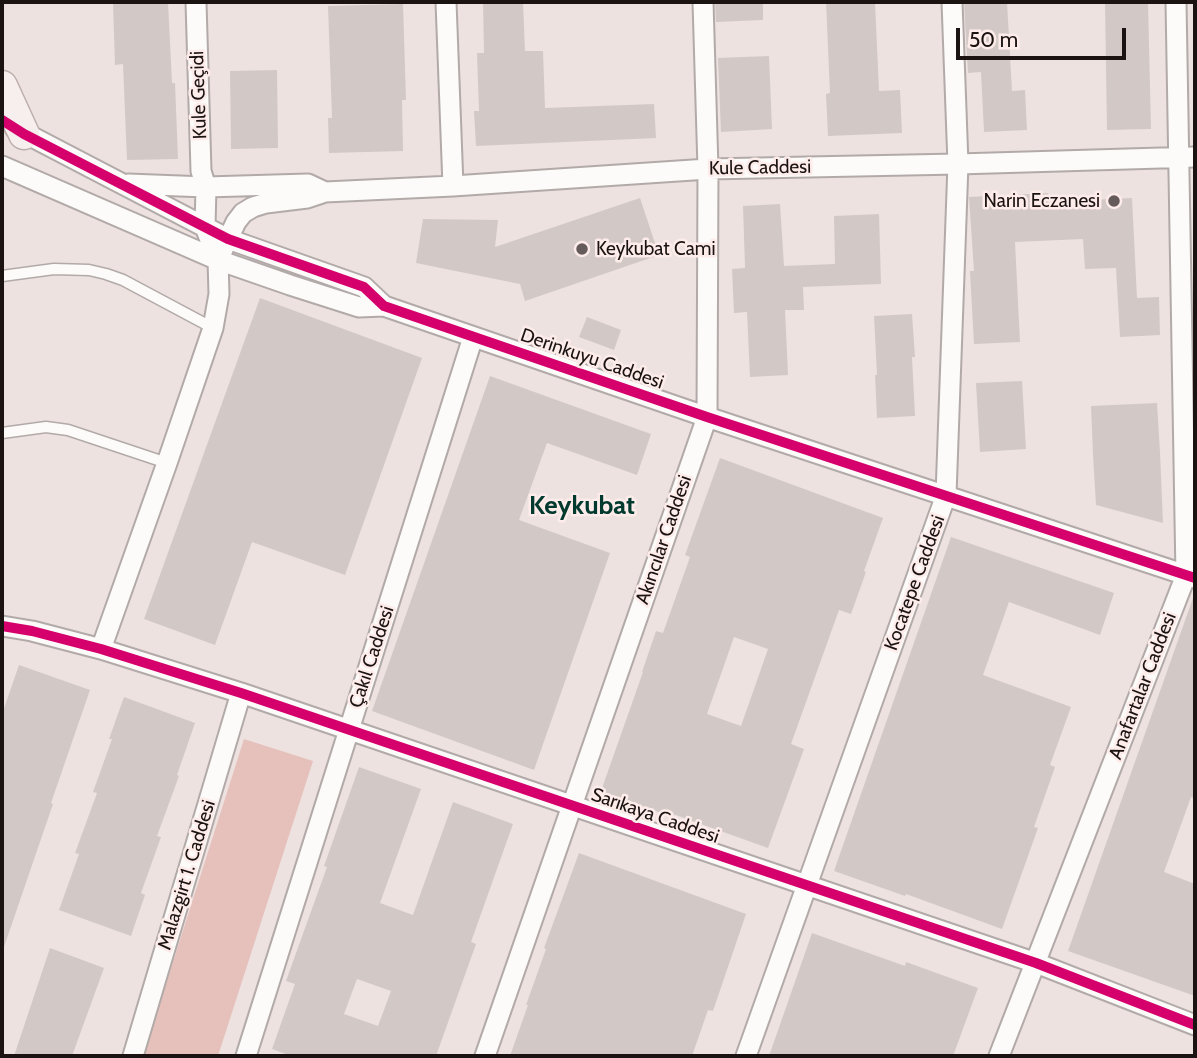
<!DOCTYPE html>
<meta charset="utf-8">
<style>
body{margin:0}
#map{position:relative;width:1197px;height:1058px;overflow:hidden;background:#ede2e0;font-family:Cabin,sans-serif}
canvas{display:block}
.frame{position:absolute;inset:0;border:4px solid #1a1312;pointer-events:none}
.scale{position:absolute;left:956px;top:28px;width:170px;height:32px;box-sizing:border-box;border:4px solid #1a1312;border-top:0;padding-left:9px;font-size:21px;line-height:24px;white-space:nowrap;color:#1a1312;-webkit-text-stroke:5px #fdece9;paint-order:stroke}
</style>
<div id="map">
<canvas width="1197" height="1058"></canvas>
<div class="frame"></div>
<div class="scale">50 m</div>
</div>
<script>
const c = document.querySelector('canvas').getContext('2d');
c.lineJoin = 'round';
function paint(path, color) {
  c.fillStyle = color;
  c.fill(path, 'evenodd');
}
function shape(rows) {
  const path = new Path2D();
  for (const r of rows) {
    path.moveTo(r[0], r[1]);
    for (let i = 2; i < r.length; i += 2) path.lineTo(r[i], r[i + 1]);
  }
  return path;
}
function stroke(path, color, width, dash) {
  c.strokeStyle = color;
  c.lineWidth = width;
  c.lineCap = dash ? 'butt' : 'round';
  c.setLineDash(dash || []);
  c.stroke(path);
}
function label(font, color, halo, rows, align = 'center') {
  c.font = font + ' Cabin,sans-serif';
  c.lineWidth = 5;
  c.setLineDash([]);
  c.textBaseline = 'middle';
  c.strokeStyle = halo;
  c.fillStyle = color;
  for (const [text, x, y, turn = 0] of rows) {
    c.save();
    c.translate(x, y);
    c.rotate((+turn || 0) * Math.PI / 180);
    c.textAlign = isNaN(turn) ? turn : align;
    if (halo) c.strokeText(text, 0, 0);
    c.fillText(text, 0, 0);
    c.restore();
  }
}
paint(shape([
 [244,739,313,761,218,1056,143,1056]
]), '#e6c1bc');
paint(shape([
 [113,2,168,2,172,83,175,83,178,159,127,160,123,64,115,65],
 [523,2,525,51,543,51,545,108,654,104,656,138,476,146,474,111,479,111,477,53,484,53,483,3],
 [715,2,763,2,763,20,716,22],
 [826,2,875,2,879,91,900,90,902,133,828,136,826,94,830,93],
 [964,2,1007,2,1012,91,1025,90,1027,130,984,132,981,72,968,73],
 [1105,2,1148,2,1151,129,1107,130],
 [403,4,406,100,402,100,403,151,329,153,328,118,332,118,328,6],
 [769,56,772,129,721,132,718,58],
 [277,70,278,148,231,149,230,71],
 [1048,193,1049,202,1132,198,1137,298,1159,297,1160,335,1120,337,1116,268,1085,269,1083,239,1015,242,1020,342,974,344,970,271,974,271,969,197],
 [640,198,659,255,525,301,520,284,416,263,423,219,498,220,495,247],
 [780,204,784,266,835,264,834,216,879,214,881,284,803,287,804,310,785,310,788,375,750,377,747,312,734,313,732,269,745,268,743,206],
 [260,298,422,358,345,575,252,542,215,645,144,619],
 [912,314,915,357,912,357,915,416,877,418,875,375,877,375,874,316],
 [587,317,621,330,614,350,579,337],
 [490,376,651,434,637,475,547,443,519,520,610,553,534,770,372,711],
 [1022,381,1026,449,980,452,976,383],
 [1157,403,1160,452,1163,523,1096,505,1093,455,1091,406],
 [720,458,883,518,864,571,866,572,851,614,839,610,791,744,804,749,768,848,673,814,672,817,601,791,643,672,642,672,656,631,663,633,690,557,685,555],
 [734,637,768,649,741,726,707,714],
 [951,537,1114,593,1100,635,1009,602,983,675,1071,707,1050,765,1055,767,1034,827,1038,828,1002,929,906,894,905,896,834,871],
 [1193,598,1195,599,1195,799,1191,797,1164,872,1195,884,1195,996,1068,951],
 [19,665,90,690,51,803,53,804,4,947,2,947,2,714],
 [124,697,195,723,177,775,179,776,157,836,161,837,141,893,145,895,131,936,59,910,79,854,75,853,97,793,93,792,112,739,109,739],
 [359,767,421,789,380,903,413,915,453,802,513,824,471,942,476,944,436,1056,291,1056,272,1049,295,984,286,981,327,867,324,866],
 [357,979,391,991,378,1026,344,1014],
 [579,853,746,914,713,1011,708,1010,692,1056,510,1056,528,1005,526,1005,546,949,544,948],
 [812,933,905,966,906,962,978,988,953,1056,769,1056],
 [50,948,104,968,72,1056,14,1056]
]), '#d2c9c7');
const lane = shape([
 [2,276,54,269,89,270,106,274,123,280,213,328],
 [2,433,46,427,68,430,167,463]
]);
const street = shape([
 [446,2,453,186],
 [15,128,228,239,364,287,384,306,707,417,1195,578],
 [2,166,218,260,290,285,359,307,384,306],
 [128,184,206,187,308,184,325,192],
 [218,260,236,222,243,213,253,207,266,203,307,198,325,192,453,186,708,169,958,164,1195,157],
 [2,626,32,631,101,649,241,693,1036,963,1195,1025],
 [101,649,167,463,213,328,219,294,218,260,205,227,206,187,201,171,196,2],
 [133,1056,241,693],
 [246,1056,473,337],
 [485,1056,707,417,708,169,703,2],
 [746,1056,946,495,958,164,952,2],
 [999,1056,1186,575,1176,2]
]);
const primary = shape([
 [2,86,24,134]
]);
stroke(lane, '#b2aaa8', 13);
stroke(street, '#b2aaa8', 23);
stroke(primary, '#beafad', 33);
stroke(lane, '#fcfbfa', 10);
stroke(street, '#fcfbfa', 19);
stroke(primary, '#f6efee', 30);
stroke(shape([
 [2,120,24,134,228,239,364,287,384,306,707,417,1195,578],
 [2,626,32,631,101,649,241,693,1036,963,1195,1025]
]), '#d6006c', 10);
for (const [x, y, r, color] of [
 [1114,201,7,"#645b5a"],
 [582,249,7,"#645b5a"]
]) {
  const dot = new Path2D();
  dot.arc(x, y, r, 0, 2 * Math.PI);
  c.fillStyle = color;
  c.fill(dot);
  stroke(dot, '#fdece9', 2.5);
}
label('19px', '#1a1312', '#fdece9', [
 ["Kule Geçidi",199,95,-92],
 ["Kule Caddesi",760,168,-1],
 ["Derinkuyu Caddesi",592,359,19],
 ["Akıncılar Caddesi",664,540,-71],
 ["Kocatepe Caddesi",915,583,-70],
 ["Çakıl Caddesi",372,657,-72],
 ["Anafartalar Caddesi",1143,686,-69],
 ["Sarıkaya Caddesi",655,816,19],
 ["Malazgirt 1. Caddesi",187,875,-73]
]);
label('19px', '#1a1312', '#fdece9', [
 ["Narin Eczanesi",1100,201],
 ["Keykubat Cami",596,249,"left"]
], 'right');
label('bold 26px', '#003a2f', '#fdece9', [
 ["Keykubat",582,506]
]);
</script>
